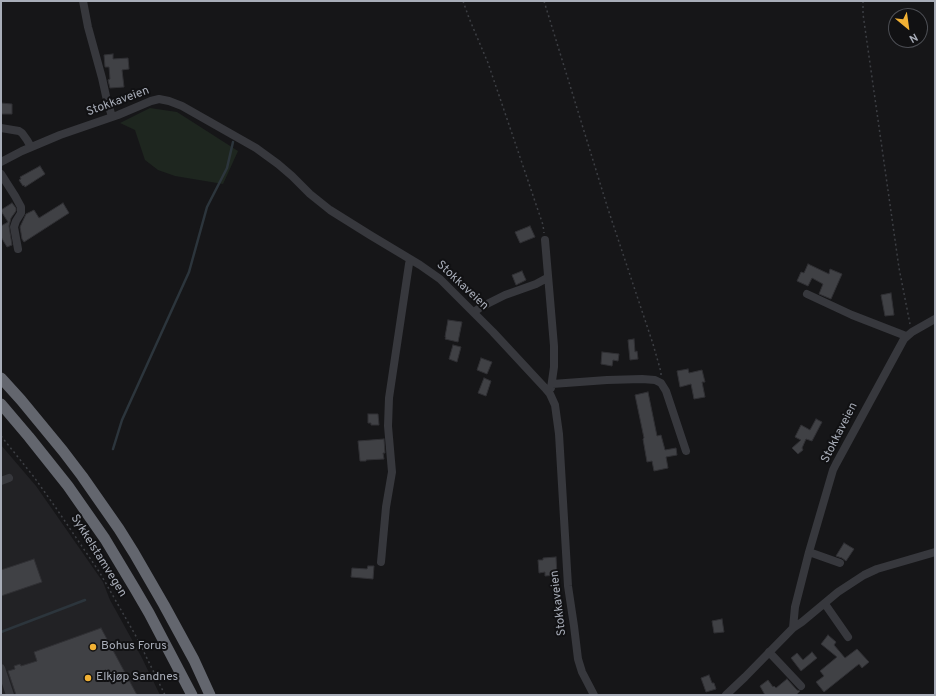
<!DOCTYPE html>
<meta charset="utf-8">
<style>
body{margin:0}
#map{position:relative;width:936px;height:696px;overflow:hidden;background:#161618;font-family:Overpass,sans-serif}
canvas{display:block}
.frame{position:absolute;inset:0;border:2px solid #a8adb8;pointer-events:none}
.north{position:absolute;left:888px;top:8px;width:40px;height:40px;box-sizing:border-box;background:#111113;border:1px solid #4d4f55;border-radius:50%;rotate:151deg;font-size:11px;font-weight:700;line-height:16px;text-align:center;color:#a8adb8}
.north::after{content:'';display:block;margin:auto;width:14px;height:18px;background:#f2b134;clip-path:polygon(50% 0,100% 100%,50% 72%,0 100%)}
</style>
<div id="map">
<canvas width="936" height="696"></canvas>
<div class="frame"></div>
<div class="north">N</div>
</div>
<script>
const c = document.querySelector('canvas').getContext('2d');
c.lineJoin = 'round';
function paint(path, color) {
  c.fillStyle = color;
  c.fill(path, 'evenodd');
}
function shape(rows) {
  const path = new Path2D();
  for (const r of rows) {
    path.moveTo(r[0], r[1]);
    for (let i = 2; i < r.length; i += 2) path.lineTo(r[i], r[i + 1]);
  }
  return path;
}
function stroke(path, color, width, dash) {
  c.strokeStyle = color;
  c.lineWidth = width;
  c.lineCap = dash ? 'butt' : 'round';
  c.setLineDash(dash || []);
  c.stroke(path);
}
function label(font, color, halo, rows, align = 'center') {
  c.font = font + ' Overpass,sans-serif';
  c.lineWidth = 4;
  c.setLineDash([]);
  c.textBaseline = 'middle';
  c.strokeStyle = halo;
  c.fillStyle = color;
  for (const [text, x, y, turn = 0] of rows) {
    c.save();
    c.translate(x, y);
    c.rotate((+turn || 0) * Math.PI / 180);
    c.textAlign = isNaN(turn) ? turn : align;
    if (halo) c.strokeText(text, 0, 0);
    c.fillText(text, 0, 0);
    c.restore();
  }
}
paint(shape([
 [1,445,36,486,103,582,110,600,141,656,160,695,1,695]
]), '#222225');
paint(shape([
 [150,108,177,112,238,151,223,184,175,176,158,170,145,160,135,130,120,123]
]), '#1e261f');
stroke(shape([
 [113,449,122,420,189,272,207,207,227,168,233,142],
 [1,632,85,600]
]), '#2c353c', 2.5);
const building = shape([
 [113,54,113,59,128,58,129,69,122,70,124,87,110,88,108,80,110,79,109,67,105,67,104,55,113,54],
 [1,103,12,104,12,114,1,114,1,103],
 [40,166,45,174,42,176,25,187,24,185,23,186,19,180,21,179,20,177,40,166],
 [12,203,16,208,16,211,11,218,9,226,12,245,7,247,1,237,1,226,8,222,1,211,1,210,12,203],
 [63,203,69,213,24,242,22,239,20,227,26,214,34,210,39,218,63,203],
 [530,226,535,237,520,243,515,232,530,226],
 [808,264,829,274,830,269,842,274,831,299,819,294,823,284,812,278,808,286,797,281,801,272,804,273,808,264],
 [522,271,526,280,516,285,512,275,522,271],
 [891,293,894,315,885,316,881,295,891,293],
 [448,320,462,322,458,342,445,339,446,337,445,337,448,320],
 [634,339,635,352,637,351,638,359,630,360,628,340,634,339],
 [453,345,461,347,457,362,449,359,453,345],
 [602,352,619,354,618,361,613,360,612,366,601,364,602,352],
 [481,358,492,362,487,374,477,370,481,358],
 [688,369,689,373,702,370,705,382,702,382,705,397,694,399,691,384,680,387,677,371,688,369],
 [484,378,491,381,486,396,478,393,484,378],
 [648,392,657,436,661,435,665,450,676,448,677,455,666,457,668,468,654,471,652,461,647,462,643,439,644,438,635,395,648,392],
 [368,414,378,414,379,425,371,425,371,423,368,423,368,414],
 [816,419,822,422,812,441,806,439,802,448,803,450,798,454,792,448,801,440,795,437,801,425,810,430,816,419],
 [384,439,385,453,383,453,384,459,366,460,366,461,360,461,358,441,384,439],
 [844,543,854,549,846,561,842,558,836,556,844,543],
 [556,557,557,575,545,576,545,572,539,573,538,560,543,560,543,558,556,557],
 [34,559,42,582,1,596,1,570,34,559],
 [368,566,374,566,373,579,351,577,352,568,367,569,368,566],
 [722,619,724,632,714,633,712,621,722,619],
 [101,628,137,695,16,695,8,671,15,669,14,666,20,664,21,666,37,661,34,652,101,628],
 [828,635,836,642,834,645,845,658,857,649,869,662,862,668,859,664,824,692,816,682,824,676,820,671,837,657,821,644,828,635],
 [812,652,817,658,801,671,791,658,797,653,803,660,812,652],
 [709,675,712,683,714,683,716,689,706,692,701,678,709,675],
 [787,679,797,690,800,691,796,695,765,695,760,686,768,680,773,687,774,686,776,688,787,679]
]);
paint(building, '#404145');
stroke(building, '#303034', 1);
stroke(shape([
 [463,1,469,18,488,63,522,163,543,225,544,233],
 [544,1,608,209,653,344,661,372,661,375],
 [863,1,863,14,899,268,910,324],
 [1,436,34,477,56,508,100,573,137,638,165,695]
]), '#3d3f44', 1.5, [2, 3]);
stroke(shape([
 [83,1,88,27,102,78,106,96,112,117],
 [1,128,19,131,22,133,27,140,31,147],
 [1,162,22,151,60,135,118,115,151,101,159,99,169,101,182,106,256,148,278,164,292,176,310,194,330,210,370,235,420,265,440,279,493,332,545,388,550,394,555,405,559,434,568,586,574,626,578,659,582,672,594,695],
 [1,174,15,196,21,207,21,213,16,221,14,227,18,249],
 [545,240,554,346,554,367,551,388],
 [807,294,852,315,906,336],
 [474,312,481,307,505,295,536,284,547,278],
 [552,384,607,380,642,379,655,380,661,383,666,391,686,451],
 [1,481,9,478],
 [809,552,840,563],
 [381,562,386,507,392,472,388,426,389,398,409,264,410,260],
 [825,604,848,637],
 [793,628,802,622,838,592,864,575,877,569,935,552],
 [769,652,801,686],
 [1,668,10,695],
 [726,695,745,677,793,628,795,607,809,552,833,470,836,464,904,339,912,332,935,319]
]), '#37383d', 8);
stroke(shape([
 [1,378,21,400,63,451,82,476,119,529,134,553,164,605,194,660,210,695],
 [1,404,29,437,68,486,105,539,135,589,149,613,192,695]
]), '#63666e', 11);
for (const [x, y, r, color] of [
 [93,647,4,"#f2b134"],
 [88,678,4,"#f2b134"]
]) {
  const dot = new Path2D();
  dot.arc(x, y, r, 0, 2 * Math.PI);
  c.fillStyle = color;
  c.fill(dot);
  stroke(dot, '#111113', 1.5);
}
label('12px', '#a8adb8', '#111113', [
 ["Stokkaveien",118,102,-20],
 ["Stokkaveien",462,286,43],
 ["Stokkaveien",840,433,-63],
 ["Sykkelstamvegen",98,556,58],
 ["Stokkaveien",559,603,-97]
]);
label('12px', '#a8adb8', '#111113', [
 ["Bohus Forus",101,647],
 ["Elkjøp Sandnes",96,678]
], 'left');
</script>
